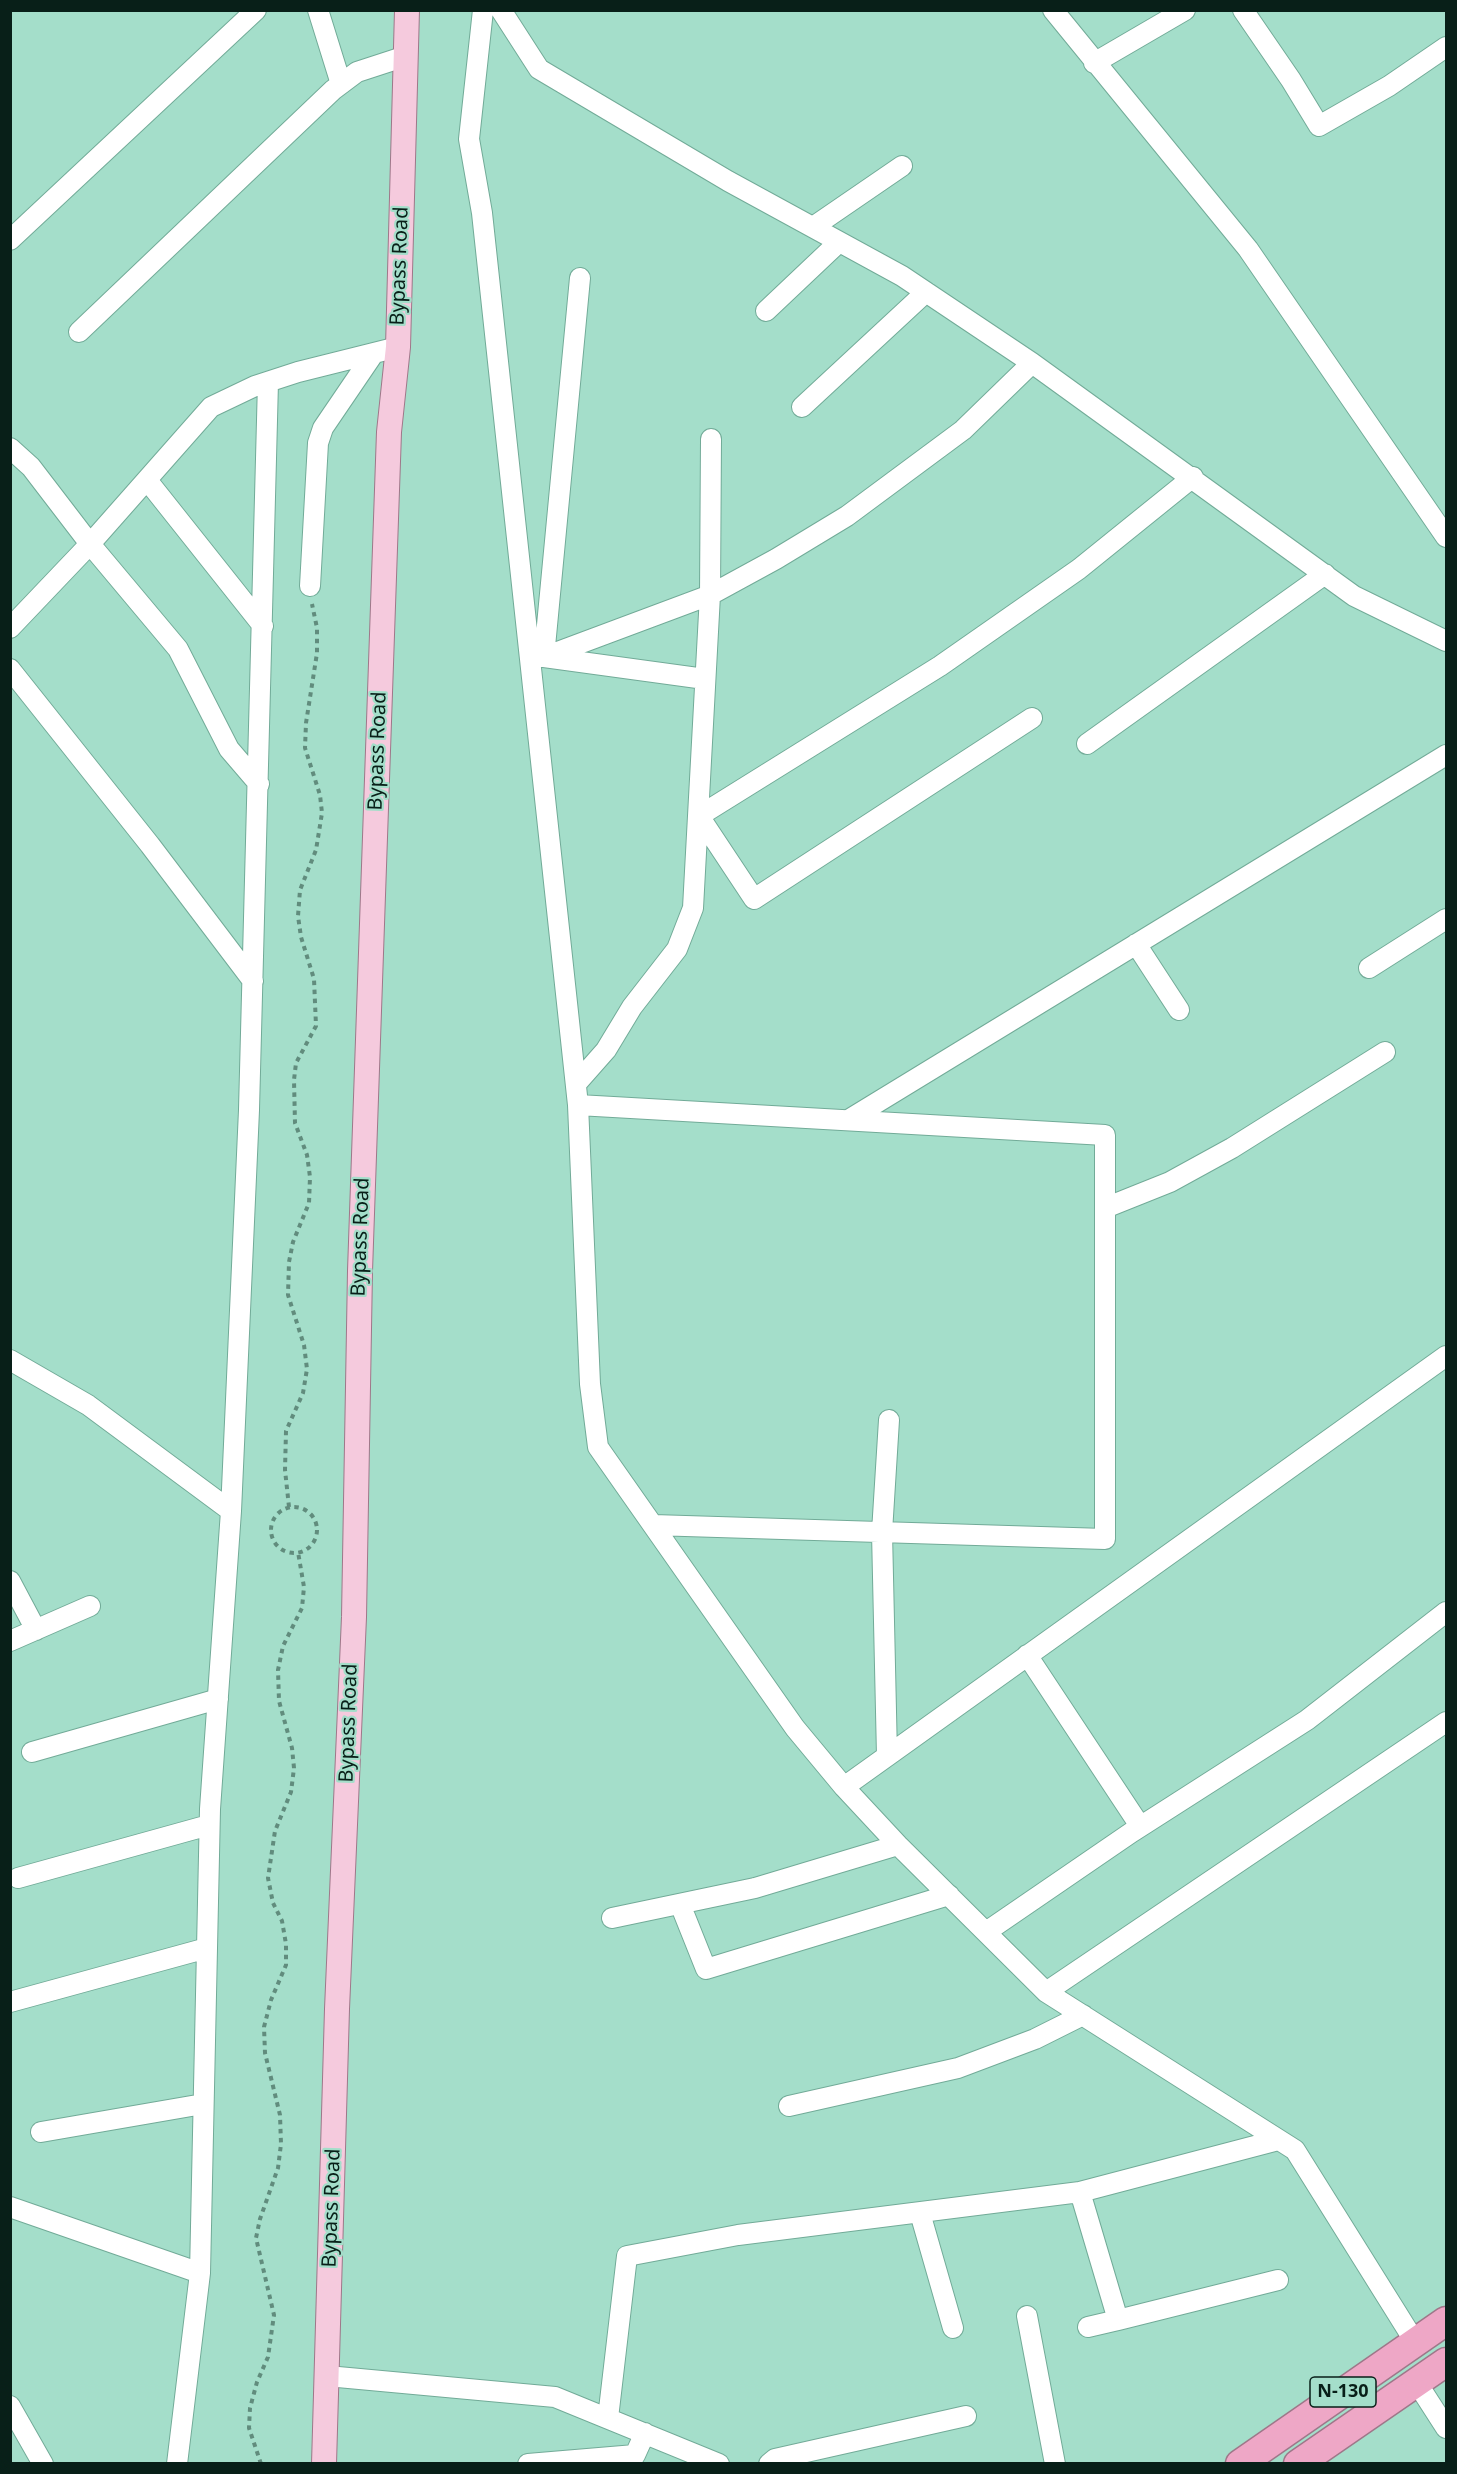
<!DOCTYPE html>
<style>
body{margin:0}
#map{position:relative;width:1457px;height:2474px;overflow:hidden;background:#a4deca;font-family:"Noto Sans",sans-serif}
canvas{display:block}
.frame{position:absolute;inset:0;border:12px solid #081f18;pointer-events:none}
</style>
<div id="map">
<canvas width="1457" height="2474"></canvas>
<div class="frame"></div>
</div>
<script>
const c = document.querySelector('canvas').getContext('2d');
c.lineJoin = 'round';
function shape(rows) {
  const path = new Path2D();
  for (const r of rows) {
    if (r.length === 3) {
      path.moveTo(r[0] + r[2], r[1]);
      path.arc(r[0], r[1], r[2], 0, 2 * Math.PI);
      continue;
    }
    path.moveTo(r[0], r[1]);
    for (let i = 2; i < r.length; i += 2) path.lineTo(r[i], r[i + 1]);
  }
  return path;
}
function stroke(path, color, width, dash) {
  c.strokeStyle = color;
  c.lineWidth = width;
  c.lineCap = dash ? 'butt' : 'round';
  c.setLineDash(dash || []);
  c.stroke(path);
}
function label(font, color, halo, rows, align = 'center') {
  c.font = font + ' "Noto Sans",sans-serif';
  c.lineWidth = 4.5;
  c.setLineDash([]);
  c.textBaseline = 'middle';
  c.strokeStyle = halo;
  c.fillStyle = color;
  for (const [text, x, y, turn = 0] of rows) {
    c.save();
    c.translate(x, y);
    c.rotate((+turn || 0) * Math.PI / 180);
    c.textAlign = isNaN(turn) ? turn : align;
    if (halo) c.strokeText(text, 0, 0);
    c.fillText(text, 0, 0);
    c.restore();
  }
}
const minor = shape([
 [318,10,341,84],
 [483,10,469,139,482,213,578,1105,590,1384,598,1447,795,1728,844,1787,898,1845,1046,1992,1295,2150,1415,2342],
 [501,10,539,69,728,181,902,276,1032,363,1354,596,1446,641],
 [1053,10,1248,249,1446,537],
 [1243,10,1291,80,1319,126,1389,86,1446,47],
 [1094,63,1185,10],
 [813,227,902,166],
 [10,240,256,10],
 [580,278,544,657,705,679],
 [766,311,839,242],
 [79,332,333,90,357,72,406,56],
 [802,407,926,292],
 [10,448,31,467,90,544,178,649,229,749,259,784],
 [147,480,263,626],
 [310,586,318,443,323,428,374,353],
 [10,628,90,544,211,407,255,386,298,372,398,347],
 [530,657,544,657,710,595,776,559,847,516,963,430,1032,363],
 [10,669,150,845,253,981],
 [1032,718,754,899,699,816,940,666,1079,569,1193,477],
 [1087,744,1325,574],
 [1136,944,1179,1010],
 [1369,968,1446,919],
 [576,1084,606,1050,632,1007,677,949,693,908,710,595,711,439],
 [578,1105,1105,1135,1105,1539,653,1525],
 [850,1119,1446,755],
 [1105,1208,1170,1182,1232,1148,1385,1052],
 [10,1360,88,1405,231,1511],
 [10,1581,36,1630],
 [10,1641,90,1606],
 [1027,1655,1140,1826],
 [32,1752,218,1699],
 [887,1756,882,1532,889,1420],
 [844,1787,1446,1356],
 [18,1878,209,1825],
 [680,1904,706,1969,949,1895],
 [612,1918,755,1888,898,1845],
 [986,1932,1132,1832,1307,1720,1446,1612],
 [1046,1992,1446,1722],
 [10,2002,207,1948],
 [789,2106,958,2068,1035,2039,1083,2015],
 [41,2132,203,2104],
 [1080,2192,1118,2320,1278,2280],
 [10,2207,200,2273],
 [920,2213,953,2328],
 [1027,2316,1055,2464],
 [1088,2327,1118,2320],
 [327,2376,555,2397,719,2464],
 [1417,2383,1446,2428],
 [10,2406,43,2464],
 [608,2418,627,2256,738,2235,1080,2192,1278,2140],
 [177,2464,200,2273,210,1809,231,1511,249,1110,268,382],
 [528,2464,635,2455,645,2433],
 [769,2464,775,2459,966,2416]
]);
const major = shape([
 [324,2464,337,2009,354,1617,360,1271,389,432,398,347,407,10]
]);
const highway = shape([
 [1240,2464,1446,2321],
 [1298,2464,1446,2362]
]);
stroke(minor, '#72ab98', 22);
stroke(major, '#9e7789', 26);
stroke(highway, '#9e7789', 31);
stroke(shape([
 [289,1507,285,1470,286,1431,303,1393,307,1369,304,1345,288,1295,289,1262,293,1242,309,1203,310,1177,307,1155,295,1123,294,1080,296,1063,316,1026,314,979,301,937,298,916,300,890,316,850,322,813,320,795,305,748,306,723,317,653,317,628,312,604],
 [294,1530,23],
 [261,2464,249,2428,250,2408,257,2382,268,2357,274,2315,256,2238,260,2219,278,2168,281,2144,280,2115,265,2053,264,2027,271,2000,286,1965,286,1944,282,1921,273,1903,268,1878,275,1831,291,1792,294,1768,292,1748,279,1701,278,1670,283,1646,302,1608,304,1587,298,1552]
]), '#618c7d', 4, [4.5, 4.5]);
stroke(minor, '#fff', 20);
stroke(major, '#f5cadd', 24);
stroke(highway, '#eea7c6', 28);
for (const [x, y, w] of [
 [1343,2392,66]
]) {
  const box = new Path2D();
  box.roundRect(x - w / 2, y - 15, w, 30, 4.5);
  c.fillStyle = '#a4deca';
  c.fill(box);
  stroke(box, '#081f18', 1.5);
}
label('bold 18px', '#081f18', null, [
 ["N-130",1343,2392]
]);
label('20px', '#081f18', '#a4deca', [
 ["Bypass Road",400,266,-88],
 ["Bypass Road",378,751,-88],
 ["Bypass Road",361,1237,-88],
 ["Bypass Road",349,1723,-88],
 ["Bypass Road",332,2208,-88]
]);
</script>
